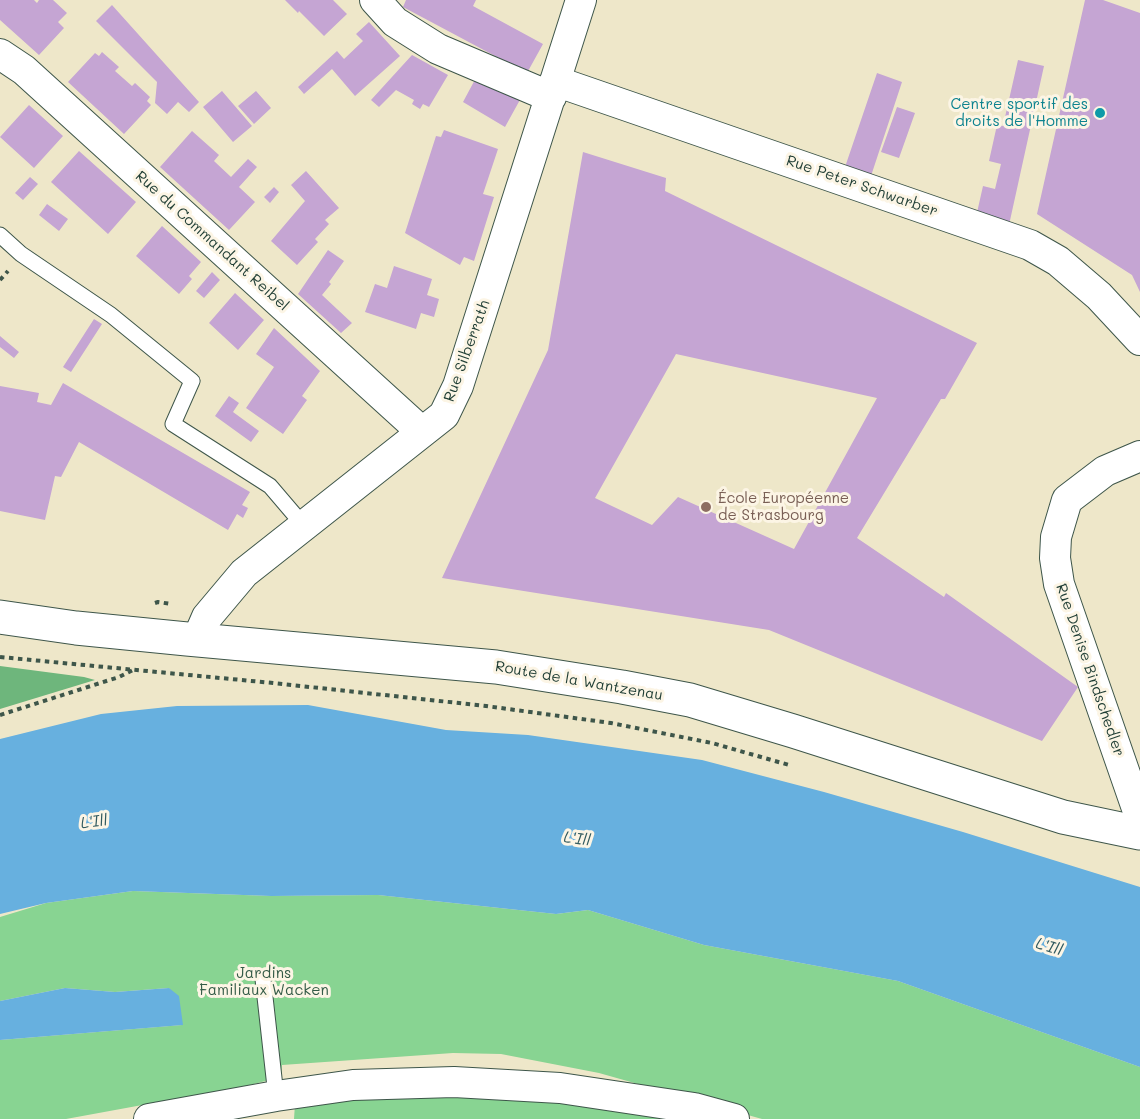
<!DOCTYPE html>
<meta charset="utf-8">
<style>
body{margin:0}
canvas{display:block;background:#eee7c9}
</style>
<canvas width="1140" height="1119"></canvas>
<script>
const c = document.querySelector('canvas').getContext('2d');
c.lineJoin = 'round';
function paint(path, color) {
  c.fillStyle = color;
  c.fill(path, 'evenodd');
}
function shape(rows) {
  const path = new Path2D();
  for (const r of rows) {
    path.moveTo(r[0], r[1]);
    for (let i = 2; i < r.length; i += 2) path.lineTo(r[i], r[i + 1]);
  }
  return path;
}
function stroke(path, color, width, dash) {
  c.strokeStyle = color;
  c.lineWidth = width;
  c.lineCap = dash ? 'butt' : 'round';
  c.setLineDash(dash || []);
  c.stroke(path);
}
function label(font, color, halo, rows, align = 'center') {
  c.font = font + ' Mali,sans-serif';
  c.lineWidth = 6;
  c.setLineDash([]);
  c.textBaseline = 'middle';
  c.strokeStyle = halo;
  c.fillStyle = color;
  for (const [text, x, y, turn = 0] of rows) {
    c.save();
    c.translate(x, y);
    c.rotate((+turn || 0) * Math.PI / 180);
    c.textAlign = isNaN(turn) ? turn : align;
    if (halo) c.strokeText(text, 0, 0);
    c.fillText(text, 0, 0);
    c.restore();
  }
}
paint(shape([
 [133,891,271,896,378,895,556,914,588,910,704,945,898,981,1140,1067,1140,1119,762,1119,599,1073,501,1054,453,1053,282,1065,281,1077,246,1086,66,1119,0,1119,0,1040,182,1025,169,988,115,992,65,988,0,1001,0,917,46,903],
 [419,1094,561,1100,698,1119,294,1119,295,1104]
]), '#88d492');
paint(shape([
 [0,666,84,677,95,680,0,709]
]), '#6eb67c');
paint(shape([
 [308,705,446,730,528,735,702,760,824,792,963,832,1140,887,1140,1067,898,981,704,945,588,910,556,914,378,895,271,896,133,891,46,903,0,914,0,739,101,714,177,706],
 [65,988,115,992,169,988,179,996,183,1025,0,1040,0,1001]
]), '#67b0df');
paint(shape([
 [0,0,34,0,37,3,39,0,53,0,67,13,58,22,64,28,39,55,0,20],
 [285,0,333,0,347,14,324,36,299,11,298,13],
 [406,0,476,0,473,6,543,44,527,73,403,7],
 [1085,0,1103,0,1140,13,1140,292,1132,275,1037,214],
 [112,5,199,102,189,112,178,102,167,114,155,103,157,82,96,21],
 [369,22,400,56,355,96,332,69,304,94,298,87,337,51,344,59,363,41,356,34],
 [102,52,119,67,115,71,132,86,135,83,150,97,147,101,151,105,124,134,68,82,95,53,99,56],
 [412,55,448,75,429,107,423,104,420,109,412,104,414,100,396,90,379,107,371,100],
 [1018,60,1044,66,1009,225,976,217,983,186,995,189,1001,164,989,161,997,125,1003,126],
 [877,73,902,82,870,179,844,170],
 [478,74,521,98,505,127,463,102],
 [222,91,252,126,233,142,203,107],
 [256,91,271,108,254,124,238,106],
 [29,105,63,136,34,168,0,137],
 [897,107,915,113,899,158,881,152],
 [444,130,498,149,483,194,494,197,474,261,464,257,460,265,405,233,436,136,441,137],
 [192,131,219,155,214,161,231,177,248,159,257,167,239,187,255,202,229,230,160,167],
 [79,151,136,202,108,234,51,182],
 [583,152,666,178,665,191,977,343,945,399,941,399,857,538,944,597,946,593,1078,687,1042,741,769,630,442,578,548,350],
 [676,354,877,398,794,549,678,497,652,525,595,498],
 [306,171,339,208,325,220,329,224,315,239,318,242,297,265,271,241,305,201,291,185],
 [30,177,38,184,23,200,15,193],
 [274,187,279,192,270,203,264,197],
 [47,204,68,219,59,231,39,215],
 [162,226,201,262,189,276,192,279,179,294,136,256],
 [328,250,344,261,329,282,331,284,322,295,352,323,341,333,298,294],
 [394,266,432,279,427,295,439,299,434,317,421,313,416,329,365,312,375,284,387,288],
 [212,272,220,280,204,298,196,291],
 [235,293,264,320,238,350,209,323],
 [94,319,102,324,71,372,63,367],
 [274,328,320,371,302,396,307,400,283,434,246,408,274,367,256,354],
 [0,336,19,352,14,358,0,347],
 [63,383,250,492,242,505,248,508,243,518,237,514,228,530,79,442,61,477,55,476,45,520,0,511,0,386,39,393,37,402,51,405],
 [229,396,239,403,233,412,259,431,251,442,215,416]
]), '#c5a5d3');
const service = shape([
 [0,235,21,254,111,315,192,381,173,424,270,486,305,527],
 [263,979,276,1096]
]);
const minor = shape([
 [375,0,395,22,438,49,551,97],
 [0,54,24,70,422,432],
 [555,81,1030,245,1058,261,1099,296,1140,340],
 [1140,456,1105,471,1067,500,1056,537,1055,558,1059,584,1140,817],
 [197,640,207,617,244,573,444,415,458,386,581,0],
 [149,1119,276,1096,353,1085,454,1082,560,1088,694,1108,734,1119]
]);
const tertiary = shape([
 [0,617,76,628,187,639,496,667,622,687,690,700,793,731,1063,817,1140,833]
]);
stroke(service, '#3e564a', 17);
stroke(minor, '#3e564a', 32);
stroke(tertiary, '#3e564a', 35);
stroke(shape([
 [0,280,8,271],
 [155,603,158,602,171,604],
 [0,657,273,683,486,706,611,723,712,743,789,765],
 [0,715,119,677,133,670]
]), '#3e564a', 4, [4.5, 4.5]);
stroke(service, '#fff', 15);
stroke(minor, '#fff', 30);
stroke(tertiary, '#fff', 33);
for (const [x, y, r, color] of [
 [1100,113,6,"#0f9aa8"],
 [706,507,6,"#8d6e63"]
]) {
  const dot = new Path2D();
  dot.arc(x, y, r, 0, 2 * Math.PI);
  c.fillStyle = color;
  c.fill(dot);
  stroke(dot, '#fcf5e5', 2);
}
label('15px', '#0d838f', '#fcf5e5', [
 ["Centre sportif des",1088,104],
 ["droits de l'Homme",1088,121]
], 'right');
label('15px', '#1f3d34', '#fcf5e5', [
 ["Rue Peter Schwarber",862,186,19],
 ["Rue du Commandant Reibel",212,241,42],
 ["Rue Silberrath",467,351,-70],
 ["Rue Denise Bindschedler",1090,670,71],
 ["Route de la Wantzenau",579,681,10]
]);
label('15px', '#785e54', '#fcf5e5', [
 ["École Européenne",718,498],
 ["de Strasbourg",718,515]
], 'left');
label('15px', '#345b47', '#fcf5e5', [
 ["Jardins",264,973],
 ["Familiaux Wacken",264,990]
]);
label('italic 16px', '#315a5f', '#fcf5e5', [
 ["L'Ill",94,822,-7],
 ["L'Ill",577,839,8],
 ["L'Ill",1049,947,17]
]);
</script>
